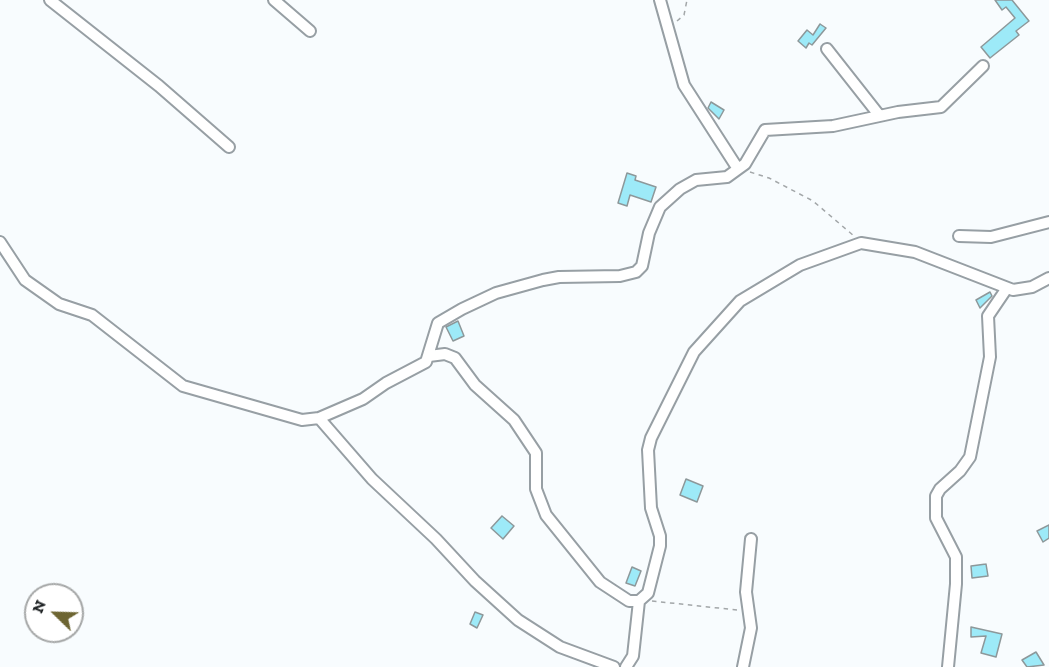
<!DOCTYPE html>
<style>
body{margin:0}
#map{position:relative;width:1049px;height:667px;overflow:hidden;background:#f8fcfe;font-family:"Zilla Slab",serif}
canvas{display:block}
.north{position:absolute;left:24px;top:583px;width:60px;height:60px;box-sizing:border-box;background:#fff;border:2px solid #a5a7a7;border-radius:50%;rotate:293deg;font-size:16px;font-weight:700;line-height:24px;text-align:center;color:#1e2224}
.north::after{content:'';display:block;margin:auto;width:21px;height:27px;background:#6d6532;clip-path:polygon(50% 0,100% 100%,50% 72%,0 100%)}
</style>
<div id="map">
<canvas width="1049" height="667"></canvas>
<div class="north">N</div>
</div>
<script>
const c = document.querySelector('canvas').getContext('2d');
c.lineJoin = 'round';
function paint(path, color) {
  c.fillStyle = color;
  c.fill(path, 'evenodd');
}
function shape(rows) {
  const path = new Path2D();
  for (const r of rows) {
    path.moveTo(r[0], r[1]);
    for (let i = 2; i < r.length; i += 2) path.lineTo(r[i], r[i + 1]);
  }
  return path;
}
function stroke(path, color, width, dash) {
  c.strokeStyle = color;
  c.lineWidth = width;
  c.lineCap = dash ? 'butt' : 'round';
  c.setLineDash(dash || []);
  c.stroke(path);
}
const building = shape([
 [995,0,1012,0,1029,21,1016,31,1019,35,990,58,981,47,1015,18,1006,7,1002,10,995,0],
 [820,24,826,28,812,45,809,43,806,48,798,41,807,30,813,35,820,24],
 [711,102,724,110,719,119,708,108,711,102],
 [627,173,636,176,635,180,656,187,651,202,630,195,627,206,618,203,627,173],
 [990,292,992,296,980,308,976,300,990,292],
 [458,321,464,336,453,341,446,327,458,321],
 [686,479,703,486,697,502,680,495,686,479],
 [502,516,514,526,503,539,491,528,502,516],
 [1049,525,1049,538,1043,542,1037,531,1049,525],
 [986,564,988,576,972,578,971,566,986,564],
 [632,567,641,571,635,586,626,583,632,567],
 [475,612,483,615,477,628,470,624,475,612],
 [971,627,1002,634,996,657,981,653,986,636,971,637,971,627],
 [1036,652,1044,665,1027,667,1022,660,1036,652]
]);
paint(building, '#9deaf8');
stroke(building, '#8d989a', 1.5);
const minor = shape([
 [50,0,159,86,229,147],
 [274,0,310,31],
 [660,0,684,85,738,169],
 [827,49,879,115],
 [959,236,991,237,1049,222],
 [0,242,25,280,59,304,92,315,183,386,302,420,319,418,363,399,386,383,426,362,438,323,462,309,496,293,543,280,559,277,620,276,636,272,642,266,649,233,660,207,680,189,696,180,727,177,738,169,745,164,765,130,833,126,898,112,941,107,983,66],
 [429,356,445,354,455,358,475,385,514,420,536,453,536,489,546,515,600,582,629,601,639,601,648,593,660,546,660,536,651,508,648,450,651,438,694,352,740,301,800,265,861,243,915,252,1013,290,1032,287,1049,278],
 [319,418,372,479,436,539,475,581,518,620,560,647,614,667],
 [626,667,633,656,639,601],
 [743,667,751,628,746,592,751,539],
 [948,667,956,584,956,557,936,518,936,496,940,489,960,471,970,457,990,357,988,316,1007,288]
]);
stroke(minor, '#979fa4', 14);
stroke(shape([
 [677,21,684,15,687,0],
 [750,172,769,178,813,201,854,236],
 [652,601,737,610]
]), '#a3a7a9', 1.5, [4.5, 4.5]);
stroke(minor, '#fff', 10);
</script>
